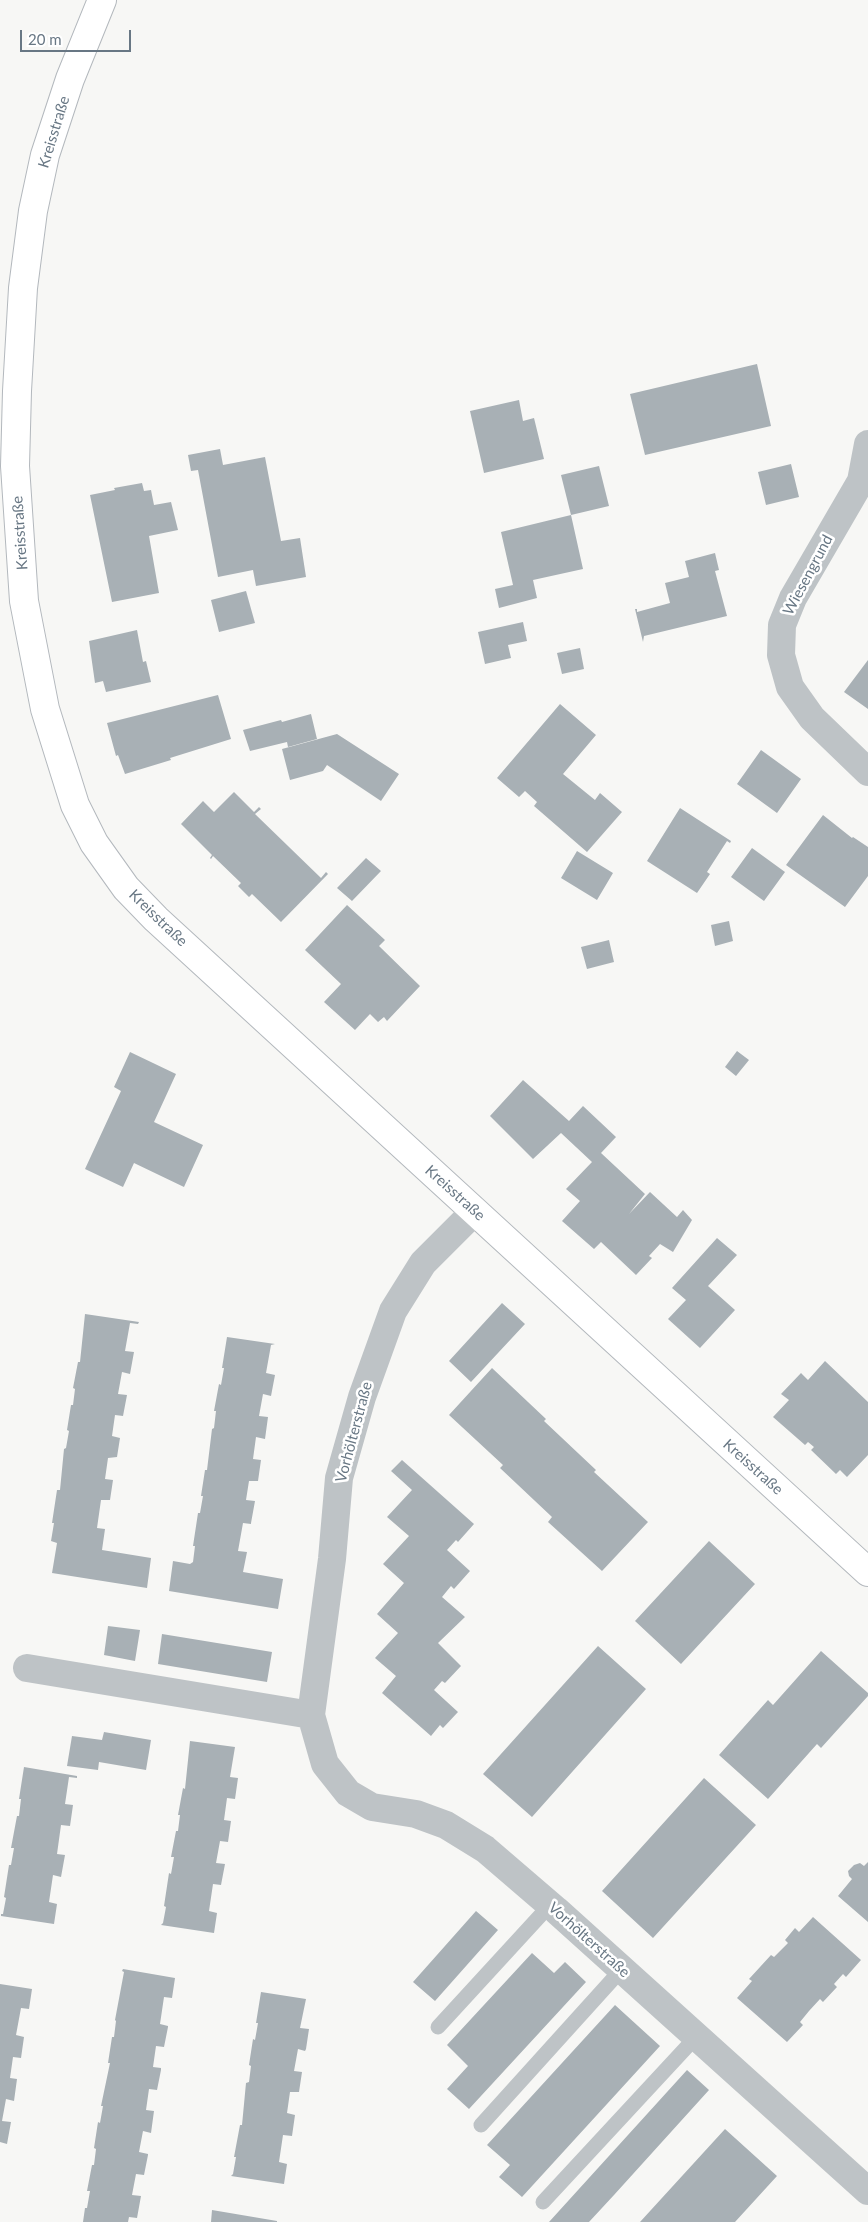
<!DOCTYPE html>
<meta charset="utf-8">
<style>
body{margin:0}
#map{position:relative;width:868px;height:2222px;overflow:hidden;background:#f7f7f5;font-family:Lato,sans-serif}
canvas{display:block}
.scale{position:absolute;left:20px;top:30px;width:111px;height:22px;box-sizing:border-box;border:2px solid #687784;border-top:0;padding-left:6px;font-size:15px;line-height:18px;white-space:nowrap;color:#687784;-webkit-text-stroke:4px #fff;paint-order:stroke}
</style>
<div id="map">
<canvas width="868" height="2222"></canvas>
<div class="scale">20 m</div>
</div>
<script>
const c = document.querySelector('canvas').getContext('2d');
c.lineJoin = 'round';
function paint(path, color) {
  c.fillStyle = color;
  c.fill(path, 'evenodd');
}
function shape(rows) {
  const path = new Path2D();
  for (const r of rows) {
    path.moveTo(r[0], r[1]);
    for (let i = 2; i < r.length; i += 2) path.lineTo(r[i], r[i + 1]);
  }
  return path;
}
function stroke(path, color, width, dash) {
  c.strokeStyle = color;
  c.lineWidth = width;
  c.lineCap = dash ? 'butt' : 'round';
  c.setLineDash(dash || []);
  c.stroke(path);
}
function label(font, color, halo, rows, align = 'center') {
  c.font = font + ' Lato,sans-serif';
  c.lineWidth = 5;
  c.setLineDash([]);
  c.textBaseline = 'middle';
  c.strokeStyle = halo;
  c.fillStyle = color;
  for (const [text, x, y, turn = 0] of rows) {
    c.save();
    c.translate(x, y);
    c.rotate((+turn || 0) * Math.PI / 180);
    c.textAlign = isNaN(turn) ? turn : align;
    if (halo) c.strokeText(text, 0, 0);
    c.fillText(text, 0, 0);
    c.restore();
  }
}
paint(shape([
 [757,364,771,426,645,455,630,394],
 [519,400,523,421,534,418,544,459,484,473,470,411],
 [220,449,223,465,265,457,281,541,300,538,306,577,256,586,253,570,218,577,198,470,191,471,188,455],
 [791,464,799,497,766,505,758,472],
 [599,466,609,506,571,515,561,475],
 [142,483,144,491,151,490,154,505,171,502,178,530,149,536,159,593,112,602,90,495,115,490,114,488],
 [571,515,583,569,533,580,537,598,499,608,495,589,513,585,501,532],
 [715,553,719,570,715,571,727,616,644,636,643,642,635,609,637,609,637,612,670,603,665,583,689,577,685,561],
 [246,591,255,623,219,632,211,600],
 [523,622,527,641,508,645,511,658,485,664,478,632],
 [137,630,143,662,146,661,151,682,106,692,103,681,95,683,89,641],
 [580,648,584,669,562,674,557,653],
 [868,660,868,709,844,692],
 [218,695,231,739,170,758,171,760,125,774,118,755,116,756,107,723],
 [560,704,596,735,563,774,595,800,600,793,622,812,587,852,534,806,537,802,525,791,519,797,497,778],
 [311,714,317,739,288,747,287,742,250,751,243,730,281,720,282,722],
 [337,734,399,774,381,801,327,765,323,771,290,780,282,749],
 [761,750,801,779,777,813,737,784],
 [234,792,254,812,259,807,261,809,255,814,321,878,326,872,328,874,281,922,252,894,249,897,238,886,241,883,213,856,211,859,210,858,212,855,181,824,203,801,214,812],
 [680,808,731,841,730,843,727,841,707,872,710,874,697,893,647,861],
 [823,815,852,838,853,837,868,847,868,876,845,907,786,865],
 [752,848,785,872,764,901,731,877],
 [577,851,613,873,597,900,561,878],
 [366,858,381,871,352,901,337,888],
 [347,905,385,940,379,946,420,986,387,1021,384,1017,378,1022,370,1014,355,1030,324,1002,341,984,305,950],
 [729,921,733,941,715,946,711,925],
 [609,940,614,962,587,969,581,947],
 [737,1051,749,1060,736,1076,725,1067],
 [130,1052,176,1074,154,1122,203,1145,184,1187,134,1163,123,1187,85,1169,121,1091,114,1087],
 [523,1080,569,1121,583,1106,616,1137,601,1153,645,1194,629,1214,650,1192,677,1217,683,1210,692,1220,673,1252,660,1244,649,1256,652,1258,636,1275,601,1242,594,1249,562,1221,580,1201,566,1189,592,1162,561,1133,533,1159,490,1116],
 [717,1238,737,1255,708,1286,735,1310,700,1348,668,1319,686,1300,672,1288],
 [502,1303,525,1324,471,1382,449,1361],
 [85,1314,139,1322,138,1324,130,1323,125,1351,134,1352,130,1374,122,1372,118,1394,127,1395,123,1416,115,1415,112,1436,120,1438,117,1457,108,1458,105,1479,113,1480,110,1500,101,1500,97,1528,105,1529,102,1550,151,1558,147,1588,52,1573,57,1543,51,1541,54,1523,52,1523,57,1490,60,1490,64,1449,66,1448,69,1431,67,1430,71,1405,73,1405,75,1389,73,1388,78,1362,80,1362],
 [227,1337,275,1344,271,1345,266,1373,275,1375,271,1396,263,1394,259,1416,268,1417,265,1439,256,1437,253,1459,261,1460,258,1481,249,1481,246,1500,255,1501,251,1523,251,1524,243,1523,238,1551,247,1552,243,1572,283,1579,278,1609,169,1591,173,1561,190,1564,193,1562,195,1546,193,1546,198,1513,200,1513,203,1496,201,1496,205,1470,207,1470,212,1429,214,1428,216,1411,214,1411,219,1384,221,1385,224,1368,222,1368],
 [825,1361,868,1402,868,1455,847,1477,840,1470,836,1474,811,1450,814,1447,808,1442,805,1445,773,1417,789,1400,781,1394,801,1373,808,1380],
 [492,1368,546,1419,544,1421,596,1470,594,1472,648,1522,602,1571,548,1522,552,1517,500,1468,503,1465,449,1415],
 [402,1460,474,1524,458,1542,456,1540,447,1550,470,1571,454,1589,451,1586,442,1597,465,1617,438,1643,461,1666,445,1683,442,1681,434,1690,458,1712,443,1728,440,1725,431,1736,382,1693,396,1676,375,1658,398,1633,377,1614,404,1583,383,1564,409,1536,387,1517,412,1490,391,1471],
 [709,1541,755,1584,681,1664,635,1621],
 [108,1626,140,1630,135,1661,104,1655],
 [162,1634,272,1652,267,1682,158,1664],
 [598,1646,646,1689,532,1817,483,1774],
 [821,1651,868,1693,868,1696,821,1748,817,1744,768,1799,719,1755,768,1700,773,1705],
 [104,1732,151,1740,146,1770,99,1762,98,1770,67,1766,72,1736,102,1740],
 [190,1741,235,1747,230,1777,238,1778,235,1799,227,1798,224,1820,231,1821,228,1842,220,1841,216,1863,225,1864,221,1885,213,1884,209,1911,217,1913,214,1933,161,1925,163,1923,166,1907,164,1906,169,1873,171,1874,174,1857,171,1857,176,1831,178,1831,180,1815,178,1815,183,1788,185,1789],
 [24,1767,77,1776,77,1778,69,1777,65,1804,73,1805,70,1826,61,1825,57,1854,65,1855,61,1877,53,1875,49,1902,57,1904,54,1924,1,1916,1,1914,3,1914,6,1898,4,1897,9,1865,11,1865,14,1848,11,1848,17,1816,19,1816,21,1799,19,1799],
 [704,1778,756,1825,653,1938,602,1891],
 [868,1862,868,1922,838,1896,852,1879,849,1876,848,1871,854,1865,860,1863,864,1866],
 [476,1911,498,1930,435,2001,413,1982],
 [813,1917,861,1960,846,1977,843,1974,834,1984,837,1987,823,2002,820,1999,809,2011,800,2022,803,2025,787,2042,737,1998,752,1981,749,1979,771,1955,774,1957,788,1943,785,1940,795,1928,799,1932],
 [532,1953,554,1973,565,1962,586,1982,469,2109,447,2089,468,2066,447,2045],
 [123,1969,175,1978,172,1998,164,1997,160,2024,168,2026,168,2027,164,2047,156,2046,153,2067,161,2068,161,2070,157,2090,149,2089,146,2110,154,2111,151,2133,143,2131,139,2152,148,2154,148,2155,144,2175,136,2174,132,2195,141,2196,137,2218,129,2217,128,2222,83,2222,85,2208,87,2208,90,2191,87,2191,92,2165,94,2165,96,2149,94,2148,98,2122,100,2123,103,2106,101,2106,110,2063,108,2063,112,2037,114,2037,116,2021,115,2020,124,1972,122,1971],
 [0,1984,32,1989,29,2009,21,2008,16,2035,24,2037,21,2058,13,2057,10,2078,17,2079,14,2101,6,2099,2,2121,11,2122,7,2144,0,2142],
 [261,1992,306,1999,300,2028,309,2029,306,2049,305,2051,298,2049,294,2071,302,2072,299,2092,290,2092,287,2113,295,2115,292,2136,283,2135,279,2162,287,2164,284,2184,231,2176,233,2174,236,2157,234,2157,240,2125,242,2125,246,2083,249,2082,251,2066,249,2065,253,2039,255,2040,258,2023,256,2023],
 [615,2005,660,2046,522,2197,499,2177,510,2165,487,2145],
 [687,2070,709,2090,614,2195,589,2222,549,2222],
 [725,2129,777,2176,735,2222,640,2222],
 [212,2210,277,2221,277,2222,211,2222]
]), '#a8b0b5');
const secondary = shape([
 [102,0,70,79,45,155,33,211,23,288,17,391,15,466,24,601,45,709,75,805,94,843,126,888,156,919,868,1572]
]);
stroke(secondary, '#b3b8bd', 30);
stroke(shape([
 [438,2027,550,1905],
 [481,2125,622,1969],
 [543,2202,696,2037]
]), '#bec3c6', 15);
stroke(shape([
 [868,444,861,481,793,598,782,625,781,655,790,687,812,718,868,772],
 [475,1211,423,1263,393,1311,362,1397,339,1478,332,1559,311,1715,325,1764,348,1793,372,1807,416,1814,446,1825,485,1849,556,1910,868,2191],
 [27,1668,311,1715]
]), '#bec3c6', 28);
stroke(secondary, '#fff', 28);
label('15px', '#687784', '#fff', [
 ["Kreisstraße",54,132,-73],
 ["Kreisstraße",20,533,-94],
 ["Wiesengrund",808,575,-62],
 ["Kreisstraße",158,918,44],
 ["Kreisstraße",455,1193,42],
 ["Vorhölterstraße",354,1432,-75],
 ["Kreisstraße",753,1467,42],
 ["Vorhölterstraße",589,1940,42]
]);
</script>
